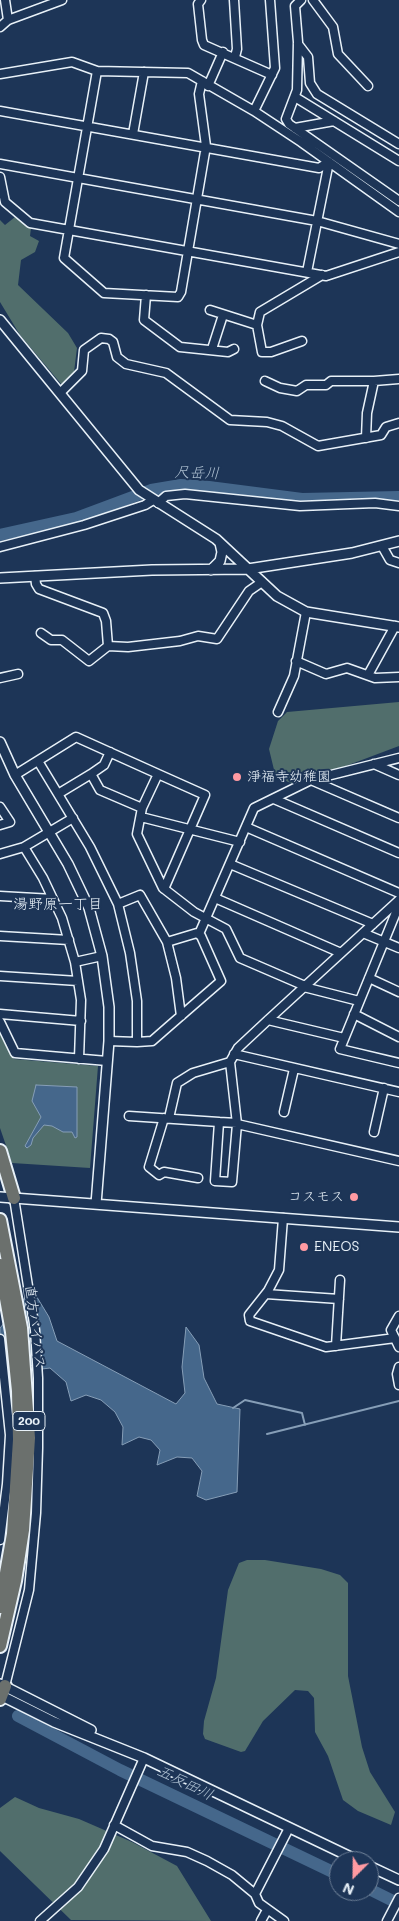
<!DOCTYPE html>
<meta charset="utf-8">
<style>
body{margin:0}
#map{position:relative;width:399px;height:1921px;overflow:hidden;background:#1d3557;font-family:Mali,sans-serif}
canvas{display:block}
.north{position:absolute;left:329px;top:1851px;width:50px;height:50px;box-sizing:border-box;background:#1d3557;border:1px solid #6e8097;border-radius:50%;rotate:203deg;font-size:14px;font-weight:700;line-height:20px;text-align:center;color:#e8f1f8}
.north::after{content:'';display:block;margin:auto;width:18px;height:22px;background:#ff9aa2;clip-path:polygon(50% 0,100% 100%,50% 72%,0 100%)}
</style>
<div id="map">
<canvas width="399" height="1921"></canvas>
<div class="north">N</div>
</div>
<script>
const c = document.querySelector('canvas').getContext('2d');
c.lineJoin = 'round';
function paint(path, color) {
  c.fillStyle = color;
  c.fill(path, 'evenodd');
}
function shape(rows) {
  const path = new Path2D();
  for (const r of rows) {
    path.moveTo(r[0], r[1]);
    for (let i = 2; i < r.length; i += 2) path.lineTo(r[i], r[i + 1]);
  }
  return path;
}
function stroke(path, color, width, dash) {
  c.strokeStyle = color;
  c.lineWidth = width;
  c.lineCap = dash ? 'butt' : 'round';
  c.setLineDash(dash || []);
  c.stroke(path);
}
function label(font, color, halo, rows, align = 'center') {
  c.font = font + ' Mali,"Klee One",sans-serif';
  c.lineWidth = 4;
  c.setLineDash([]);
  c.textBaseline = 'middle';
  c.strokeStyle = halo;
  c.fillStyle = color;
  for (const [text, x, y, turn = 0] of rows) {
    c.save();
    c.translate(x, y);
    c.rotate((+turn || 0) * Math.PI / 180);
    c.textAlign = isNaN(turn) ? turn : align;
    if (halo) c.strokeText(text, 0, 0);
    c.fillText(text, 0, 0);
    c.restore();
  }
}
paint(shape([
 [15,217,31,228,30,236,39,241,35,252,21,260,18,285,68,333,77,348,74,372,62,385,20,335,0,302,0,220,5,225],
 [399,702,399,746,298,784,288,782,275,774,269,749,278,721,287,712],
 [0,1029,14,1059,98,1066,90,1168,12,1163,0,1128],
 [247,1560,265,1560,321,1569,340,1575,348,1583,348,1676,362,1747,370,1772,395,1812,391,1825,358,1811,343,1800,328,1756,315,1732,314,1698,308,1691,295,1690,263,1721,245,1751,241,1752,205,1739,203,1734,204,1721,216,1678,228,1590,239,1563],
 [15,1797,39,1808,79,1819,132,1842,177,1866,211,1921,71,1920,0,1851,0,1808]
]), '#516e6c');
const water = shape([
 [36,1085,77,1087,77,1137,75,1138,72,1132,63,1132,52,1126,44,1125,33,1138,31,1145,27,1148,25,1146,41,1117,32,1101,36,1085],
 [32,1289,49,1317,57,1341,176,1404,185,1393,182,1367,186,1327,199,1345,204,1378,217,1404,240,1409,237,1492,206,1500,197,1496,202,1471,192,1458,177,1457,157,1465,160,1450,151,1440,139,1437,122,1445,123,1427,115,1412,101,1400,86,1395,71,1401,66,1382,50,1368,42,1369,0,1355,0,1328,32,1289]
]);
paint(water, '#45678b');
stroke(water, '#869eb7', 1);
stroke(shape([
 [233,1408,245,1400,302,1413,305,1425],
 [267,1434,399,1401]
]), '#869eb7', 2);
stroke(shape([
 [0,535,76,518,151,490,181,485,209,487,302,499,399,497],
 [18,1716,120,1770,339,1875],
 [369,1889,399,1904]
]), '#45678b', 12);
const minor = shape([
 [5,0,8,20],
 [201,0,198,4,202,40,204,45,272,75],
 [234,0,237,49,235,57],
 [301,0,295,6,298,42,297,90,286,119,289,124,399,201],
 [313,0,333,27,338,54,368,86],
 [0,27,8,20,62,0],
 [298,44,308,57,310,83,317,94,399,144],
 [97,71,64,258,104,293,178,297,181,292,206,146,199,94,202,81],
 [0,74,72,62,97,71,188,73,254,111,301,142,399,212],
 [208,86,223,52],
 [295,97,399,161],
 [0,111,319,168,329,162],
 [254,111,275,68,270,0],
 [295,128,334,121],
 [133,134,144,72],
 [0,164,317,221,399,244],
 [0,177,5,202,30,223,326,276,399,252],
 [307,272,329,162],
 [146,295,144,320,180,347,228,352,234,349],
 [210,310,257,325],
 [302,341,271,352,262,352,257,325,260,312,322,275],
 [212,349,223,315],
 [265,381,280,388,297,391,306,385,326,385,331,381,374,381],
 [61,392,82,371,84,350,101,338,109,339,113,342,117,357,126,364,166,373,230,420,267,422,282,426,318,446,381,435,386,427,399,423],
 [366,438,367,413,374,381,399,379],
 [158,503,166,496,185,494,300,506,375,503,399,506],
 [382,546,390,560,399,563],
 [0,547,84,525,145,505,153,500],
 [35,576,36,584,39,589,103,613,106,621,108,646],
 [41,633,51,640,62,640,89,661,108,646,128,647,180,641,198,636,217,639,249,591,262,582],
 [296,661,326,674,347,668,375,678,399,677],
 [368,675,395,626],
 [0,678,18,674],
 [278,712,294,676,306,612],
 [110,752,104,765,91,774,100,790,142,808],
 [38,761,58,794,91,774],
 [374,764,399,775],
 [158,774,205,795,164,889],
 [15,775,76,737,158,774,142,808,137,834,163,888,194,912,226,929,240,958,305,986],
 [311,780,399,818],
 [58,794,90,847,118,904,130,953,137,1001,137,1042,109,1041],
 [274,799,399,853],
 [0,807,10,822,0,825],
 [141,817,240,842],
 [246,827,399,893],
 [24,847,73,818],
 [0,854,24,847,43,878,62,918,75,962,81,1000,79,1059],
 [230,864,373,924],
 [0,896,53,899],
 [215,898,341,953],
 [399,900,268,1020,238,1048,230,1062,237,1124,399,1161],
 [118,904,140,895,167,942],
 [399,905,340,1049,399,1063],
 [363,933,399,948],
 [199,934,254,808,311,780,399,758],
 [0,936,69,940],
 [75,962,102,956],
 [0,976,78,981],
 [369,978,399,992],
 [304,987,359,1001],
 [0,1014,81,1021],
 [354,1014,399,1037],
 [268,1020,344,1038],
 [0,1022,15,1053,107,1061],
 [137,1042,152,1041,168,1027,221,981,201,936,197,933,167,942,176,978,181,1016],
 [234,1054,399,1092],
 [284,1112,294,1069],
 [129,1116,219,1122],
 [164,1118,149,1167,159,1175,164,1172,198,1178],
 [169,1118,177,1083,193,1073,230,1062],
 [237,1123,219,1122,215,1181,232,1182,237,1124],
 [374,1132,384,1088],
 [283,1218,279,1270,268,1291,249,1315,250,1321,326,1347,395,1338],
 [266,1294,339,1299],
 [399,1316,391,1330,399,1347],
 [0,1339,10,1435,7,1484,0,1540],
 [336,1346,340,1280],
 [399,1367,397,1374,399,1385],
 [5,1686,29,1590,36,1513,38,1448,38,1378,35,1330,14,1198],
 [114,1825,152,1846,187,1852,207,1861,232,1875,255,1894],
 [40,1921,78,1887,104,1849,144,1758],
 [261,1921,267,1910],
 [284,1921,259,1903,255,1894,289,1828],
 [387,1921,399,1898]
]);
const tertiary = shape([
 [0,320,139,490,216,539,277,596,306,612,399,627],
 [211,570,220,561,222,552,220,543],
 [0,578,152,570,248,569,352,553,399,541],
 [0,742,15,775,68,864,89,908,102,956,109,1007,109,1041,96,1204],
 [0,1197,399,1227],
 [0,1684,91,1730],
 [0,1695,54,1722,144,1758,359,1861],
 [369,1866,399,1880]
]);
const trunk = shape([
 [0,1151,14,1198],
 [0,1220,21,1328,29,1438,23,1530,15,1581,0,1646],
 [0,1265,12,1332,18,1391,19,1440,13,1534,0,1607],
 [0,1699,5,1686]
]);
stroke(minor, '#e8f1f8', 11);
stroke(tertiary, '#e8f1f8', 12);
stroke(trunk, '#e8f1f8', 16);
stroke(minor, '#1d3557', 8);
stroke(tertiary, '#1d3557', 9);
stroke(trunk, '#6b706d', 12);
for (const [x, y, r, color] of [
 [237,777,5,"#ff9aa2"],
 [354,1197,5,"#ff9aa2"],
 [304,1247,5,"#ff9aa2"]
]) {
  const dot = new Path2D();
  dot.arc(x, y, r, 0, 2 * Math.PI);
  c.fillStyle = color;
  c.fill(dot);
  stroke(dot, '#1d3557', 2);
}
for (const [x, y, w] of [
 [29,1421,32]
]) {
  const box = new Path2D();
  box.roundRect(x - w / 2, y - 9.5, w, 19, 4);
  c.fillStyle = '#1d3557';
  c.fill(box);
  stroke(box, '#e8f1f8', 1);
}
label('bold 12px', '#e8f1f8', null, [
 ["200",29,1421]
]);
label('14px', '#e8f1f8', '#1d3557', [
 ["淨福寺幼稚園",247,777],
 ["コスモス",344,1197,"right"],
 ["ENEOS",314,1247]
], 'left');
label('14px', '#e8f1f8', '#1d3557', [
 ["直方バイパス",35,1327,83]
]);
label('italic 15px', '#afc1d2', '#1d3557', [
 ["尺岳川",197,473,2],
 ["五反田川",185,1783,26]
]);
label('15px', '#e8f1f8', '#1d3557', [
 ["湯野原一丁目",58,904]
]);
</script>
